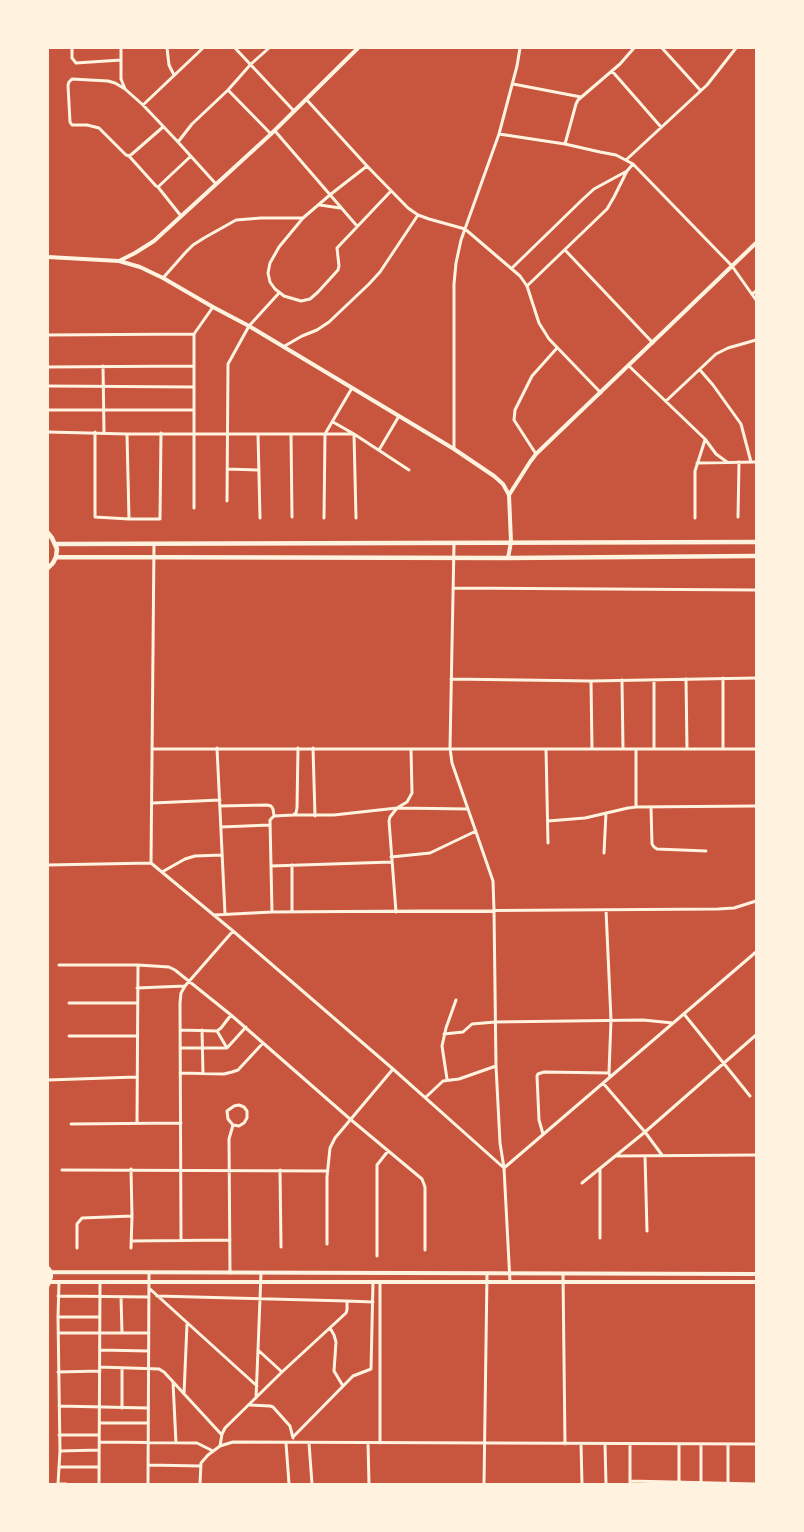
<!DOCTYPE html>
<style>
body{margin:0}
#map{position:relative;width:804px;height:1532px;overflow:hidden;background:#c8553d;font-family:Montserrat,sans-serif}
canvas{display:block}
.frame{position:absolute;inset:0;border:49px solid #fff3e0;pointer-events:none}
</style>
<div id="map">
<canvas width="804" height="1532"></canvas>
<div class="frame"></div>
</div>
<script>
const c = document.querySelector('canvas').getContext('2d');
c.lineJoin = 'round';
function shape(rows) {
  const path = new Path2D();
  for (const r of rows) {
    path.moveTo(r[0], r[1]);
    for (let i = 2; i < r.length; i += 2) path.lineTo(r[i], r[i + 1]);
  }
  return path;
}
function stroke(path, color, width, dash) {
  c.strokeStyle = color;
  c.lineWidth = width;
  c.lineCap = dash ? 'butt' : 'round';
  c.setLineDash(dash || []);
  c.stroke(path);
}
stroke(shape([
 [72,48,72,58,76,63,121,60],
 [121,48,121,79,125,89],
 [167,48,169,65,174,75],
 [235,48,294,111],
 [662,48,701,91],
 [612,71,661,127],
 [513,84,581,97],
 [228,90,271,134],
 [306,99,367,166,408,208,418,215,429,219,465,229,520,276,527,286,539,323,549,339,601,393],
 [143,105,203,48],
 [163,127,132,154,129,156,126,155,99,128,87,125,72,125,70,122,68,85,69,82,72,79,108,81,115,83,125,89,143,105,178,142,216,184],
 [275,131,357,226],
 [499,134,565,144,600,152,616,155,633,164,732,266,756,300],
 [178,142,192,124,228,90,251,64,269,48],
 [565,144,576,104,578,100,620,64,634,48],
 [129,156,156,186,158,187,191,156],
 [626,160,707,85,736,48],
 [367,166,331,194,303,218,279,247,270,263,268,273,270,282,275,289,284,296,301,301,310,299,318,292,338,270,339,266,337,248,391,191],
 [158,187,181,216],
 [320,205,340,208],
 [565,250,653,343],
 [512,268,583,199,594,189,627,171],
 [163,278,185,253,193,245,204,238,236,220,261,218,303,218],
 [527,286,607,209,614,197,627,171,633,164],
 [752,294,756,291],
 [48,335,194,334],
 [283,347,302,336,317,330,329,322,369,284,380,272,418,215],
 [103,366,104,432],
 [629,366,705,439,716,454,727,462],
 [48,367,193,366],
 [700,370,713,385,741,424,751,462],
 [48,386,194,387],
 [666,401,716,354,728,348,756,340],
 [48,410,193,410],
 [333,422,354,434,356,518],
 [48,432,127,434,354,434,409,470],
 [95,432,95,517,129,519,160,519,161,433],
 [127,434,129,519],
 [258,434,260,518],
 [291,434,292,517],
 [454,449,454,284,456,263,461,240,499,134,517,66,520,48],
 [379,450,399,416],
 [536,454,514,420,515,410,532,376,557,348],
 [697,463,756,462],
 [227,469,258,470],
 [227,501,228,364,249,326,279,293],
 [194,508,194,334,213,307],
 [738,517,739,462],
 [324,518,325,434,352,388],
 [695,518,695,471,705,440],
 [454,544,450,748,452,763,493,881,494,910,496,1066,500,1143,504,1168,510,1282],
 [453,588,756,590],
 [723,678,723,749],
 [451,679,591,681],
 [686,679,687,749],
 [622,680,623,749],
 [217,748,225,914],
 [313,748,315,816],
 [153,749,756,749],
 [546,749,548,843],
 [592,749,591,681,756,678],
 [636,749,636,807],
 [654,749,654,680],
 [153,803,220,800],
 [220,806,267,805,271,806,273,809,274,816],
 [651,807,652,844,654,847,657,849,706,851],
 [294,815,334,815,397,808,468,809],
 [548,821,585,818,628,808,636,807,756,806],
 [221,827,270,825],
 [604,853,606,813],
 [391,857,430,853,476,831],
 [151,863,233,931,393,1069,504,1168,756,952],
 [48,865,151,863,154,544],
 [271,866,392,862],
 [162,872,185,859,195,856,222,855],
 [606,910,611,1020,609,1073,610,1077],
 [272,912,270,820,274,816,293,815,296,813,297,808,298,748],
 [292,912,292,865],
 [396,912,389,821,390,817,397,808,407,802,412,793,411,749],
 [214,915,272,912,718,909,734,908,756,901],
 [59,965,138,965,169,967,175,970,231,1015,350,1119,422,1179,425,1187,425,1250],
 [137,988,185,986],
 [69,1003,136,1003],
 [684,1014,750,1096],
 [180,1030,217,1031,221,1028,231,1015],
 [202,1030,203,1073],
 [217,1031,227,1048],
 [444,1034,463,1032,472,1024,495,1022,643,1020,673,1023],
 [69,1036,136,1036],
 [180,1048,227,1048,246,1027],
 [180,1073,224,1074,232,1072,238,1070,263,1043],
 [447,1079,442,1046,446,1028,456,1000],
 [48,1080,136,1077],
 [603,1083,645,1132,662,1155],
 [426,1097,443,1081,459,1079,496,1066],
 [137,1123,138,965],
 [71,1124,181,1123],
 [543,1134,539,1120,537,1076,538,1074,544,1072,609,1073],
 [616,1156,756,1155],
 [645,1156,647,1231],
 [62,1170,328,1171],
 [280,1170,281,1247],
 [582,1183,645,1132,756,1035],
 [600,1238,600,1169],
 [181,1240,180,1003,181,993,185,986,233,931],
 [131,1241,230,1240],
 [327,1244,327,1177,330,1148,335,1138,393,1069],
 [77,1248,77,1224,82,1218,132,1216,131,1169],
 [131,1248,132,1216],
 [377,1256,377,1165,388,1151],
 [230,1273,229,1139,233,1125,239,1126,244,1123,247,1118,247,1111,244,1107,239,1105,234,1106,227,1111,228,1119,233,1125],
 [261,1273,258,1350,282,1372],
 [563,1274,565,1444],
 [150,1289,257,1386],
 [58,1296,149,1297],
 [157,1296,347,1301],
 [121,1297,122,1333],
 [58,1317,100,1317],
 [330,1328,334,1335,336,1342,334,1371,343,1386],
 [58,1333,149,1333],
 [100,1350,148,1351],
 [100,1367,159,1369,164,1372,221,1434],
 [58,1372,100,1371],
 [173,1382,176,1443],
 [184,1394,187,1324],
 [256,1398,258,1350],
 [250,1405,270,1406,273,1407,290,1426,293,1438],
 [59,1406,148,1408],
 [122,1408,122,1368],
 [100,1423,148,1423],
 [59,1435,99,1435],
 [293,1437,353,1376,371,1369,373,1282],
 [100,1442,197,1443,213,1451],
 [286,1443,289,1484],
 [309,1443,312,1484],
 [368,1443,369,1484],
 [380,1443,380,1282],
 [581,1444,582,1484],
 [605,1444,606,1484],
 [630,1444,630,1484],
 [679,1444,679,1484],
 [701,1444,701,1484],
 [220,1446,222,1434,225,1428,282,1372,346,1313,347,1310,347,1301,373,1302],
 [60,1451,99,1450],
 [148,1465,201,1466],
 [59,1467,99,1467],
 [630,1481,756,1484],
 [58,1484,60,1451,58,1317,59,1282],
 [58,1484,66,1484],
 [99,1484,100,1282],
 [148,1484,149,1273],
 [200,1484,201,1463,208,1455,220,1446,233,1442,756,1444],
 [484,1484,487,1274],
 [728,1484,728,1444]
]), '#fff3e0', 3);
stroke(shape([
 [48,257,119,261,140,267,163,278,213,307,249,326,454,449,494,476,503,484,509,495,511,542,508,558],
 [119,261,135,253,154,241,271,134,358,48],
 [509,495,530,462,536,454,756,243],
 [48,1268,51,1272,51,1277,48,1285],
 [51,1272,756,1274],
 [50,1282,756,1282]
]), '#fff3e0', 4);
stroke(shape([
 [48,533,52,538,57,549,56,557,53,563,48,568],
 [56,544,756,542],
 [56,557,508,558,756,556]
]), '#fff3e0', 4.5);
</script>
